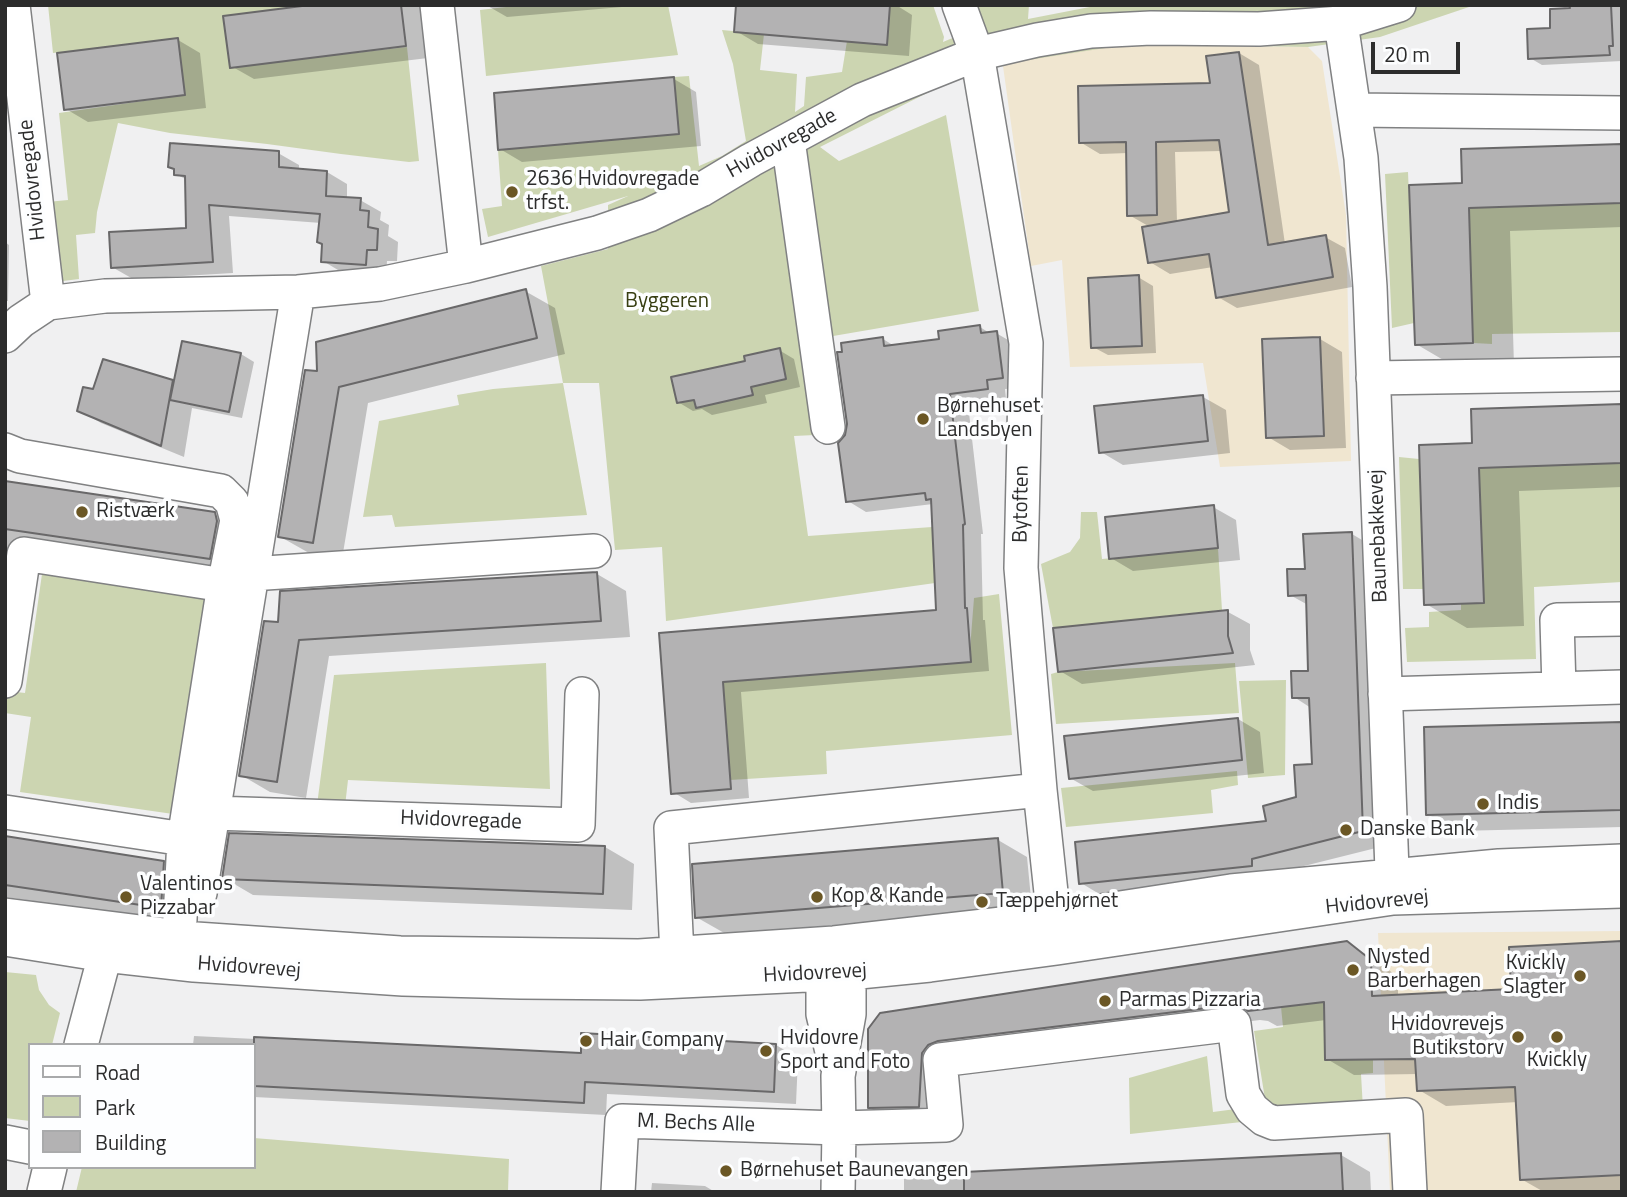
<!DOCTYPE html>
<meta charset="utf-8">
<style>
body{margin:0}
#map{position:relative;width:1627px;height:1197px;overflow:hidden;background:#f0f0f1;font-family:"Titillium Web",sans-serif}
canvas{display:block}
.frame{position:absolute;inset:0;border:7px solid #2c2c2c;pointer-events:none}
.legend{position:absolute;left:28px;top:1043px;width:228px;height:126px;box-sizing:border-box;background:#fdfeff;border:2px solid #a9aaab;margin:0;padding:9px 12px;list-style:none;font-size:21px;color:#2c2c2c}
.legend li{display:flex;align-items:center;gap:14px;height:35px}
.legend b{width:35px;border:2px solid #a9aaab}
.scale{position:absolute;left:1371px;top:42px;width:89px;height:32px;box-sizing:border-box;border:4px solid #2c2c2c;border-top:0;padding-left:9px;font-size:21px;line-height:24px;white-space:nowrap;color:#2c2c2c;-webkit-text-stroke:5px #fdfeff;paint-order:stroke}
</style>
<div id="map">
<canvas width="1627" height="1197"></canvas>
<div class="frame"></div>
<ul class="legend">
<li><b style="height:9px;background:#fff"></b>Road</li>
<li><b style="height:19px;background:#ccd5b1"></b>Park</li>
<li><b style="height:19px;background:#b3b2b3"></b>Building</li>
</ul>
<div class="scale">20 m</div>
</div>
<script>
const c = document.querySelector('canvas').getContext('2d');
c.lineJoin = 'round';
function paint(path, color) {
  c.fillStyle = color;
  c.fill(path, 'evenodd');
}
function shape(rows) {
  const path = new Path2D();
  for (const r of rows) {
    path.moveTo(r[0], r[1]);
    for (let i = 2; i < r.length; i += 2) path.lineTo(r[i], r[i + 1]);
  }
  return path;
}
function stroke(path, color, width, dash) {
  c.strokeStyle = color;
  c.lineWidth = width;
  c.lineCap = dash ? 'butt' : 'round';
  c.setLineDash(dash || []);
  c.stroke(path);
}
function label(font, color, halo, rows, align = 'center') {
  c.font = font + ' "Titillium Web",sans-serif';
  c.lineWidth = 7;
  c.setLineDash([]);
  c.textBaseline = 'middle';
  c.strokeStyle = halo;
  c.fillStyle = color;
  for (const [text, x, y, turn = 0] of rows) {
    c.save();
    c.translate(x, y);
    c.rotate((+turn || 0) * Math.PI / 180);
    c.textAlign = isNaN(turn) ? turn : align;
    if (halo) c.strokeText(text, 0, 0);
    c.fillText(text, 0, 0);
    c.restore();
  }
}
paint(shape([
 [1131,44,1308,47,1322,61,1346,215,1351,461,1220,467,1203,363,1070,367,1062,260,1031,266,1002,59],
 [1622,931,1622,1192,1390,1192,1378,933]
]), '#f0e6d0');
paint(shape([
 [48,5,310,5,224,16,230,67,407,47,419,161,409,162,341,154,267,144,170,133,118,123,97,212,95,233,76,235,79,279,63,281,56,275,47,202,68,200,59,113,185,95,178,39,53,53],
 [523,5,668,5,678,55,486,76,480,10],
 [890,5,933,5,944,37,943,42,974,29,974,5,1029,5,1028,19,1100,5,1475,5,1380,37,1308,47,1131,44,996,65,933,90,820,147,839,161,946,115,979,311,804,341,815,435,794,436,808,536,932,527,935,583,666,621,662,547,615,550,599,383,563,383,587,515,395,527,392,515,363,517,379,421,459,405,457,395,493,389,563,383,541,266,608,249,608,205,628,196,488,237,482,209,502,206,498,150,679,134,674,77,689,76,699,166,722,156,746,141,733,64,722,30,764,34,760,70,797,74,795,112,804,106,806,77,842,72,847,41,887,44],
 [1408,172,1414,323,1392,328,1385,174],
 [1622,203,1622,332,1492,334,1492,344,1473,343,1469,208],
 [1399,457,1419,459,1424,589,1403,589],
 [1622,463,1622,582,1534,587,1536,659,1407,662,1405,628,1429,627,1429,612,1461,610,1461,604,1483,603,1479,468],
 [1081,512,1097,512,1102,559,1218,548,1222,610,1053,628,1041,564,1070,552,1080,538],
 [42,574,210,598,180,815,20,792,31,717,5,713,8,691,25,693],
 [999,594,1012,735,826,751,827,774,730,780,723,682,971,662,970,649,974,598],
 [546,663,550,789,348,780,345,806,317,805,334,675],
 [1235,663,1239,713,1056,724,1051,674,1058,672],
 [1286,680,1285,775,1248,778,1239,681],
 [1237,771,1238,785,1211,790,1213,813,1066,827,1061,788],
 [5,972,36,975,39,990,49,1005,60,1013,52,1045,30,1045,30,1121,5,1118],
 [1324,1002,1325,1060,1373,1060,1373,1073,1361,1074,1363,1109,1130,1134,1129,1078,1207,1056,1213,1112,1266,1105,1254,1031,1283,1027,1281,1007],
 [254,1138,509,1159,508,1192,76,1192,82,1167,254,1167]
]), '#ccd5b1');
paint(shape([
 [324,5,416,5,422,9,428,58,254,79,231,66],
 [486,5,645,5,507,17],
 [738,5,896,5,912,15,909,56,758,44,736,31],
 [1571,5,1622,5,1622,61,1542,65,1530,58,1552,30,1571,10],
 [178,40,200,53,206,108,88,122,66,109],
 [1239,53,1259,65,1285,244,1325,237,1345,248,1352,287,1237,308,1218,297,1213,267,1170,274,1150,262,1150,227,1129,215,1128,153,1100,154,1080,142,1212,84],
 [1222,151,1231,213,1177,222,1175,152],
 [674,79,696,92,701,146,522,162,500,149],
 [1622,145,1622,227,1510,231,1514,366,1457,368,1416,344,1464,185],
 [278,153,299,165,299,170,327,172,347,184,347,199,360,200,381,212,380,220,389,225,388,236,398,242,397,261,387,261,386,275,343,273,323,261,321,223,229,216,233,273,133,279,112,267,187,229,187,180,176,174],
 [5,242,9,245,8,301,5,301],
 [1138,277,1153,286,1156,353,1108,355,1093,347],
 [525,291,555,308,565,354,368,403,342,559,309,553,279,536,319,373],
 [980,327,991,334,996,333,1015,344,1021,388,1005,389,1006,399,968,404,983,534,981,534,983,620,985,620,989,671,741,692,749,798,691,803,673,792,661,634,938,612,933,504,866,512,848,501,847,436,883,339,896,347,941,341],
 [1320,339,1342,352,1346,448,1290,450,1268,437],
 [779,350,794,359,800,387,765,395,767,403,712,415,702,409,693,411,678,402,747,362],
 [241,354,254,362,242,418,192,408,184,457,101,423,79,410,172,382,175,384],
 [1203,397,1226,410,1230,453,1123,465,1101,452],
 [1622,406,1622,487,1519,491,1524,626,1467,628,1426,604,1474,445],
 [5,483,214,514,244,531,239,574,32,544,20,608,5,714],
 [1213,507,1236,520,1240,560,1133,571,1111,558],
 [1352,534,1377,549,1388,845,1276,873,1106,898,1081,883,1269,823,1297,799,1314,766,1311,708,1294,697,1310,673,1308,605,1290,595,1306,570],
 [597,574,626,591,630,637,329,656,306,798,270,792,241,775,280,624],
 [1228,612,1250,624,1250,650,1255,665,1082,684,1060,671,1055,630],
 [1238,719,1260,732,1264,773,1093,791,1070,778],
 [1622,723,1622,827,1457,831,1427,814],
 [231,835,605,847,634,864,632,910,253,895,224,878],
 [5,838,163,863,193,880,190,923,5,897],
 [998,840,1027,857,1032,909,726,934,696,917],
 [1346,943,1374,959,1398,977,1398,996,1513,991,1622,943,1622,1191,1544,1192,1521,1179,1518,1102,1446,1106,1419,1090,1418,1074,1354,1075,1327,1059,1326,1020,1277,1026,1268,1021,1260,1020,966,1056,957,1059,946,1121,897,1123,869,1107,870,1030],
 [194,1036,583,1055,776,1045,798,1058,796,1104,607,1094,606,1115,254,1097,254,1045,193,1045],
 [1341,1155,1370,1172,1371,1192,904,1192,904,1177],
 [652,1183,705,1186,715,1192,651,1192]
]), '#0003');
const building = shape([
 [310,5,401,5,406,46,230,68,223,16,310,5],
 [736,5,890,5,887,45,734,32,736,5],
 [1569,5,1611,5,1613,46,1609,46,1610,55,1528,59,1527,29,1550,28,1550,9,1570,8,1569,5],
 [178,38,185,95,64,110,57,53,178,38],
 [1239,52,1268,245,1326,235,1333,277,1216,298,1209,254,1148,263,1142,227,1229,212,1219,140,1156,142,1157,215,1127,216,1126,142,1079,143,1078,86,1210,83,1206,56,1239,52],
 [674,77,679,134,498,150,494,93,674,77],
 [170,143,279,151,279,167,327,171,326,196,361,198,360,210,369,211,368,227,378,229,377,250,367,250,366,265,321,262,322,244,317,242,320,214,209,205,213,262,111,268,109,232,186,228,185,176,174,175,174,169,168,167,170,143],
 [1622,144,1622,203,1469,208,1473,343,1415,345,1409,185,1462,183,1461,149,1622,144],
 [1139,275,1142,346,1091,348,1088,278,1139,275],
 [526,289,537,338,339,387,313,543,278,537,305,370,317,371,316,342,526,289],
 [980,325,981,333,997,331,1003,378,987,380,988,389,950,394,965,524,963,525,965,608,967,608,971,662,723,682,731,789,671,794,659,633,936,610,931,499,926,500,925,493,846,502,838,443,845,435,847,424,837,352,842,352,841,343,883,337,884,346,939,339,938,331,980,325],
 [1320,337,1324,436,1266,438,1262,339,1320,337],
 [182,341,241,353,229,412,170,400,182,341],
 [780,348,786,379,751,387,753,395,696,408,694,400,677,403,671,377,745,361,744,356,780,348],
 [103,359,173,380,161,446,77,411,83,387,93,389,103,359],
 [1203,395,1208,441,1099,453,1094,406,1203,395],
 [1622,404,1622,463,1479,468,1484,603,1424,605,1419,445,1472,443,1471,409,1622,404],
 [5,481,215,512,217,521,210,559,5,529,5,481],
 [1214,505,1218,548,1109,559,1105,517,1214,505],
 [1352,532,1363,831,1252,859,1252,866,1079,884,1075,842,1266,821,1263,806,1296,797,1294,765,1312,764,1309,698,1292,698,1291,671,1308,671,1306,595,1288,596,1287,569,1305,569,1303,534,1352,532],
 [597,572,601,621,299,640,277,782,239,776,264,621,278,622,280,591,597,572],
 [1228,610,1228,636,1233,653,1058,672,1053,628,1228,610],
 [1238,718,1242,760,1069,779,1064,736,1238,718],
 [1622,722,1622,810,1426,815,1424,727,1622,722],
 [229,833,605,846,603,894,222,879,229,833],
 [5,836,164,861,161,908,5,885,5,836],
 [998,838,1003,893,695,918,692,864,998,838],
 [1347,941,1371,960,1372,996,1511,989,1509,947,1622,941,1622,1175,1520,1180,1515,1087,1417,1091,1415,1059,1325,1060,1324,1002,1248,1011,1241,1006,1232,1005,938,1041,928,1045,922,1053,919,1107,868,1108,868,1029,880,1013,1347,941],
 [581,1033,776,1044,774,1092,585,1082,584,1103,254,1086,254,1037,581,1053,581,1033],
 [1341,1153,1343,1192,964,1192,964,1172,1341,1153]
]);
paint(building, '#b3b2b3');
stroke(building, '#696869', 2);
const minor = shape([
 [13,5,48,303],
 [437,5,466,266],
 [959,5,977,54,1026,343,1021,568,1040,790,1056,939],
 [1341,23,1361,158,1370,287,1393,897],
 [1354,110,1622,113],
 [788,140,828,427],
 [5,336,21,321,48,303,105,296,298,292,380,284,466,266,597,233,649,215,701,190,751,160,862,100,977,54,1037,40,1091,31,1151,28,1259,29,1341,23,1399,5],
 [1373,378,1622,374],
 [5,450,20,456,221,491,232,502,237,520,224,585,184,839,178,959],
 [251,574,594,551],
 [5,681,24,554,224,585],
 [1559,689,1557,620,1622,619],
 [1385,694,1622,687],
 [5,812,184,839],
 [213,813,578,825,582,694],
 [200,893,298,292],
 [5,915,196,939,400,953,639,956,834,943,1055,918,1231,891,1499,866,1622,861],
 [5,939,105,955,194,965,403,979,520,982,640,983,849,973,930,965,1057,948,1393,898,1622,891],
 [831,952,823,974,823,1014,834,1060],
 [677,955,671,828,1040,790],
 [81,1045,105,955,107,935],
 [5,1142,30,1147],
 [44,1192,50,1167],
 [618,1192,622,1121,839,1128,946,1125,940,1060,1234,1024,1243,1094,1252,1109,1264,1119,1274,1123,1406,1115,1410,1192],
 [838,1192,839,1128,838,1076,849,1014,849,973,839,953]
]);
stroke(minor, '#808182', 36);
stroke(minor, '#fff', 33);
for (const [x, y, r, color] of [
 [512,192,7,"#6b5725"],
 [923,419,7,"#6b5725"],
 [82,512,7,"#6b5725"],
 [1483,804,7,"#6b5725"],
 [1346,830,7,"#6b5725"],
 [126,897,7,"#6b5725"],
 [817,897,7,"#6b5725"],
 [982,902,7,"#6b5725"],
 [1353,970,7,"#6b5725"],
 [1580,976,7,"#6b5725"],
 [1105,1001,7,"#6b5725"],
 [1518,1037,7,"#6b5725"],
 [1557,1037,7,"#6b5725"],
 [586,1041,7,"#6b5725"],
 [766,1051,7,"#6b5725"],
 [726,1171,7,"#6b5725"]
]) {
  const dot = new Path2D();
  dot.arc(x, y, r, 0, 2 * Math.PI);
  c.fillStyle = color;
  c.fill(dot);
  stroke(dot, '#fdfeff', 2.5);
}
label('21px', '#2c2c2c', '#fdfeff', [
 ["Hvidovregade",782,144,-29],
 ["Hvidovregade",33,180,-96],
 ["Bytoften",1022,504,-89],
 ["Baunebakkevej",1379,536,-92],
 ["Hvidovregade",461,821,2],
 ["Hvidovrevej",1377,903,-6],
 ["Hvidovrevej",249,968,4],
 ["Hvidovrevej",815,974,-3],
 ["M. Bechs Alle",696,1124,2]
]);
label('21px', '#2c2c2c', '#fdfeff', [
 ["2636 Hvidovregade",526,180],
 ["trfst.",526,204],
 ["Børnehuset",937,407],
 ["Landsbyen",937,431],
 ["Ristværk",96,512],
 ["Indis",1497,804],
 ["Danske Bank",1360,830],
 ["Valentinos",140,885],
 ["Pizzabar",140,909],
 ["Kop & Kande",831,897],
 ["Tæppehjørnet",996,902],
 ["Nysted",1367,958],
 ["Barberhagen",1367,982],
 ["Kvickly",1566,964,"right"],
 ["Slagter",1566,988,"right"],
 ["Parmas Pizzaria",1119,1001],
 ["Hvidovrevejs",1504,1025,"right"],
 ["Butikstorv",1504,1049,"right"],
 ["Hvidovre",780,1039],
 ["Sport and Foto",780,1063],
 ["Hair Company",600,1041],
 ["Kvickly",1557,1061,"center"],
 ["Børnehuset Baunevangen",740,1171]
], 'left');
label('21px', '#373e12', '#fdfeff', [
 ["Byggeren",667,302]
]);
</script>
